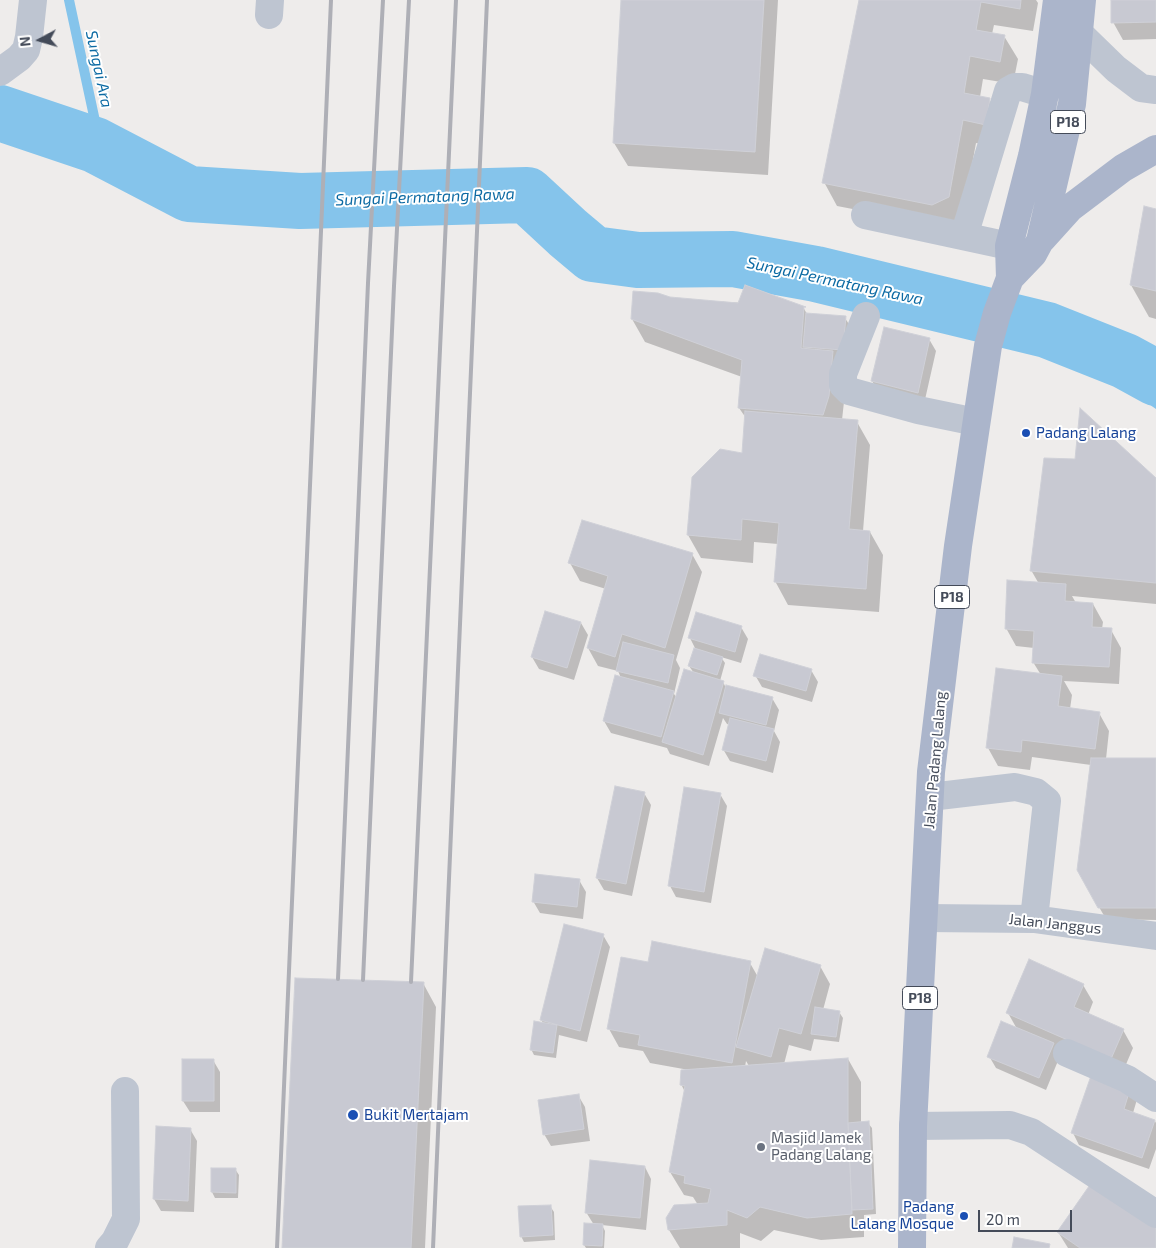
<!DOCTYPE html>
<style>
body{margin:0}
#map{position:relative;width:1156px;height:1248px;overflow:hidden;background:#eeeceb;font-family:"Exo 2",sans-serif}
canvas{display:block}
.north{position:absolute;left:15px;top:15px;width:50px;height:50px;-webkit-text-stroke:4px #fff;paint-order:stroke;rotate:264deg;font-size:14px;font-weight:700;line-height:20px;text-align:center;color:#444b59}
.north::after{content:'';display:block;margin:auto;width:18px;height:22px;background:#444b59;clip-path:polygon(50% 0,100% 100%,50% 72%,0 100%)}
.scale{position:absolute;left:978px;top:1210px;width:94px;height:22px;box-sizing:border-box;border:2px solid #444b59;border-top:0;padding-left:6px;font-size:15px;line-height:18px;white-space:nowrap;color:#444b59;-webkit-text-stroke:4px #fff;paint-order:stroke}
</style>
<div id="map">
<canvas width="1156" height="1248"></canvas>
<div class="north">N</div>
<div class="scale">20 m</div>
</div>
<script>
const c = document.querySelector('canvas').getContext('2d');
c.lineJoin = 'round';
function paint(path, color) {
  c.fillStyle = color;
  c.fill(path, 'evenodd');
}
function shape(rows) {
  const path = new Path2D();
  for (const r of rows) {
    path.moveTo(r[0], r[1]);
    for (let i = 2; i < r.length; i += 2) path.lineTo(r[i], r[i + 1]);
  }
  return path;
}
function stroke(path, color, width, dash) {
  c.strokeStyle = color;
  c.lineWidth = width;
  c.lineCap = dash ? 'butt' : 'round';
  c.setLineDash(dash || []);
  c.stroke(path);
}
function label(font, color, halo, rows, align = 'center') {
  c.font = font + ' "Exo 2",sans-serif';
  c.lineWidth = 4;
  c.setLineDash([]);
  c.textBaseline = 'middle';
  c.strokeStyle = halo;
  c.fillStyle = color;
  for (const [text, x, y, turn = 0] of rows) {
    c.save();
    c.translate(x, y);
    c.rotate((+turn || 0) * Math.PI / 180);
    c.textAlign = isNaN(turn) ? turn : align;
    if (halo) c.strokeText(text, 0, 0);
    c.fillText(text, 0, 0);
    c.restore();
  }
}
paint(shape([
 [1044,309,1156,357,1156,409,1094,367,1064,356,1031,351]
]), '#85c4eb');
paint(shape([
 [623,0,778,0,768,175,628,166,614,143],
 [860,0,1036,0,1038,3,1033,31,994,25,992,34,1004,36,1018,59,1013,84,983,79,980,97,989,99,1003,122,998,147,976,143,962,220,946,227,837,206,824,182],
 [1112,0,1156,0,1156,39,1123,40,1113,22],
 [1145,208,1156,210,1156,319,1149,317,1131,285],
 [669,298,803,307,807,314,845,318,852,329,842,420,857,422,870,445,863,531,870,532,883,555,879,612,788,605,775,581,778,544,754,542,753,563,701,558,688,535,743,454,746,418,739,408,742,377,645,342,632,319],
 [929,339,936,351,924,404,879,393,872,381],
 [1156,479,1156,604,1072,596,1076,603,1093,604,1103,622,1102,629,1111,630,1121,648,1119,684,1064,681,1072,695,1070,709,1099,713,1109,731,1106,759,1156,759,1156,920,1106,919,1099,907,1091,765,1032,757,1030,770,998,766,988,748,1041,675,1033,662,1034,648,1016,646,1006,628,1039,584,1031,570],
 [692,554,702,572,676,660,680,668,674,694,677,698,694,673,689,666,695,648,690,638,741,627,748,639,741,663,721,657,725,663,720,681,723,682,725,686,772,698,779,710,774,731,780,742,773,773,730,761,723,749,730,725,727,724,723,718,709,766,670,754,667,748,611,733,604,721,621,678,618,671,598,666,588,648,606,589,580,581,570,563],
 [546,613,581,623,588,635,574,680,539,669,532,657],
 [811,670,818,682,812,702,762,687,755,675],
 [644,793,651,805,632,896,604,890,597,878],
 [720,794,727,806,711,903,676,897,670,886],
 [579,880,586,892,583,919,540,913,533,901],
 [603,935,610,947,587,1042,559,1035,556,1058,534,1055,531,1049,544,1024,541,1020],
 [750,963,758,977,820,966,830,984,823,1010,839,1012,843,1018,839,1042,814,1039,811,1051,789,1045,784,1064,848,1059,861,1082,861,1123,868,1123,872,1128,876,1214,864,1215,864,1237,821,1240,774,1230,761,1241,740,1233,740,1248,680,1248,669,1230,698,1205,693,1197,684,1195,670,1172,685,1092,681,1084,689,1070,650,1063,643,1051,619,1047,609,1029,649,964],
 [746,1061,749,1066,745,1067],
 [423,983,436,1007,425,1248,284,1248],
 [1083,985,1093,1002,1088,1015,1123,1030,1133,1048,1121,1076,1060,1056,1046,1090,996,1068,989,1056,1017,1029,1008,1013],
 [213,1060,220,1072,220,1112,190,1112,183,1101],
 [1094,1071,1138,1096,1133,1113,1155,1121,1156,1123,1156,1149,1149,1169,1079,1145,1073,1133],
 [578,1095,585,1107,590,1141,551,1146,544,1134],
 [190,1129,197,1141,194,1212,161,1211,154,1199],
 [645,1167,651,1179,646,1230,602,1225,605,1231,604,1248,586,1248,584,1245,594,1225,586,1212],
 [235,1169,239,1175,238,1198,215,1198,212,1192],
 [550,1206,554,1212,555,1240,524,1242,521,1236],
 [1058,1232,1156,1248,1068,1248]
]), '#0003');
stroke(shape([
 [69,0,95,121,95,145]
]), '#85c4eb', 10);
stroke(shape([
 [0,113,95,145,189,194,300,201,527,195,568,233,593,254,638,260,733,259,816,274,1047,330,1125,361,1156,378]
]), '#85c4eb', 56);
const building = shape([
 [621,0,764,0,755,152,613,143,621,0],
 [859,0,1021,0,1020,9,981,2,976,30,1005,35,1000,62,970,56,964,93,990,98,986,125,963,120,949,197,932,205,822,183,859,0],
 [1111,0,1156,0,1156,22,1111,23,1111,0],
 [1144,206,1156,209,1156,291,1130,285,1144,206],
 [745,285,806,307,804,307,801,348,833,351,829,396,823,415,738,408,742,360,631,319,633,291,658,293,670,297,738,303,745,285],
 [806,313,846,316,843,350,803,347,806,313],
 [884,327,930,338,918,393,871,381,884,327],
 [1080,408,1156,478,1156,583,1030,571,1044,458,1075,459,1080,408],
 [745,411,858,420,849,529,870,531,866,589,774,582,779,523,742,519,741,540,687,535,692,477,720,449,742,453,745,411],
 [582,520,693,553,665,648,622,634,615,657,587,648,608,576,568,563,582,520],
 [1007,580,1066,584,1065,601,1093,603,1092,627,1112,628,1109,667,1032,663,1034,631,1005,629,1007,580],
 [545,611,581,622,567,668,531,657,545,611],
 [696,612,742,626,735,652,688,638,696,612],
 [623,642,674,655,668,683,616,671,623,642],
 [694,648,723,657,717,675,688,666,694,648],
 [760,654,812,669,806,691,753,676,760,654],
 [996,668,1062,676,1058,706,1100,712,1095,749,1022,740,1021,752,986,748,996,668],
 [684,669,724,681,703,755,662,742,684,669],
 [615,675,674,691,661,737,603,721,615,675],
 [726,685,773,697,766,725,719,713,726,685],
 [730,718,774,729,766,761,722,750,730,718],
 [1091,758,1156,758,1156,908,1098,908,1077,870,1091,758],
 [615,786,645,792,626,884,596,878,615,786],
 [684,787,721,793,704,892,668,886,684,787],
 [535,874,580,879,577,907,532,902,535,874],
 [564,924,604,934,580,1031,540,1020,564,924],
 [652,941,751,961,732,1063,638,1045,640,1035,607,1029,621,957,648,962,652,941],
 [765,948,821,965,801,1034,779,1028,771,1057,736,1047,765,948],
 [1029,959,1084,984,1074,1007,1124,1029,1111,1059,1006,1013,1029,959],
 [295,978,424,982,411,1248,282,1248,295,978],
 [815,1007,840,1011,836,1037,811,1034,815,1007],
 [534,1021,557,1025,553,1053,530,1050,534,1021],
 [1001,1021,1054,1043,1039,1078,987,1057,1001,1021],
 [848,1058,848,1123,852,1214,807,1218,760,1207,747,1218,727,1210,727,1225,668,1230,666,1218,674,1205,708,1203,711,1189,684,1183,685,1176,669,1172,685,1086,680,1085,681,1070,848,1058],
 [182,1059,214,1059,214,1101,182,1101,182,1059],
 [1093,1070,1132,1083,1124,1109,1155,1120,1142,1158,1071,1133,1093,1070],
 [579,1094,584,1129,543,1135,538,1100,579,1094],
 [869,1121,873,1209,852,1210,848,1123,869,1121],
 [156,1126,191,1128,188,1201,153,1199,156,1126],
 [590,1160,645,1166,640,1218,585,1213,590,1160],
 [211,1168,236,1168,236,1193,211,1192,211,1168],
 [1094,1179,1156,1218,1156,1248,1080,1248,1057,1232,1094,1179],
 [551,1205,553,1235,520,1237,518,1206,551,1205],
 [584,1223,603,1224,602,1246,583,1245,584,1223],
 [1014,1237,1050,1244,1049,1248,1012,1248,1014,1237]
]);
paint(building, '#c8c9d2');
stroke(building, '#cfd0d7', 1);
stroke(shape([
 [269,15,270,0],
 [1080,34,1116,69,1141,88,1156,90],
 [0,72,19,58,26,50,29,37,33,0],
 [865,215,1009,246],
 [964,236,1008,91,1015,87,1022,87,1045,94],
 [866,316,843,374,843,385,849,391,918,410,976,422],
 [930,797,1015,787,1036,792,1047,801,1034,919],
 [924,918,1034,919,1156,936],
 [1067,1053,1127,1079,1156,1098],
 [913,1126,1010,1125,1031,1132,1156,1214],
 [109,1248,115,1241,126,1219,125,1091]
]), '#bec5d1', 28);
stroke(shape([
 [1042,239,1070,208,1123,168,1156,149],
 [1010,278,1009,246,1032,156,1045,94,1057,0],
 [912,1248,913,1126,931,772,958,546,988,346,997,313,1010,278,1033,254,1040,241,1072,104,1082,0]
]), '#abb5cb', 28);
stroke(shape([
 [338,979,368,283,383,0],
 [363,980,394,286,409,0],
 [411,982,456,0],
 [277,1248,331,0],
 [433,1248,487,0]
]), '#aeafb6', 4);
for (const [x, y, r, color] of [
 [1026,433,5,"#1a4fb4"],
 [353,1115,6,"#1a4fb4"],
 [761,1147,5,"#6b7280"],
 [964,1216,5,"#1a4fb4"]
]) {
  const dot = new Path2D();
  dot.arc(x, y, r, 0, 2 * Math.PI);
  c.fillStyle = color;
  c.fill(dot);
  stroke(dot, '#fff', 2);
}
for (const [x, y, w] of [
 [1068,122,35],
 [952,597,35],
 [920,998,35]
]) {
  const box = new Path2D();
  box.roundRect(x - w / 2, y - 11.5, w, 23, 4);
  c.fillStyle = '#fff';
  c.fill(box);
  stroke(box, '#444b59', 1);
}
label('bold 14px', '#444b59', null, [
 ["P18",1068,122],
 ["P18",952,597],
 ["P18",920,998]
]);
label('15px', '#164399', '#fff', [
 ["Padang Lalang",1036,433],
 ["Bukit Mertajam",364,1115],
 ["Padang",954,1207,"right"],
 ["Lalang Mosque",954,1224,"right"]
], 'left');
label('15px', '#444b59', '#fff', [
 ["Jalan Padang Lalang",935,760,-85],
 ["Jalan Janggus",1055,924,6]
]);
label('15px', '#5b616d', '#fff', [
 ["Masjid Jamek",771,1138],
 ["Padang Lalang",771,1155]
], 'left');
label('italic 16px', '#0c6aa3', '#fff', [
 ["Sungai Ara",99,69,78],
 ["Sungai Permatang Rawa",425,197,-2],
 ["Sungai Permatang Rawa",835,281,12]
]);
</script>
